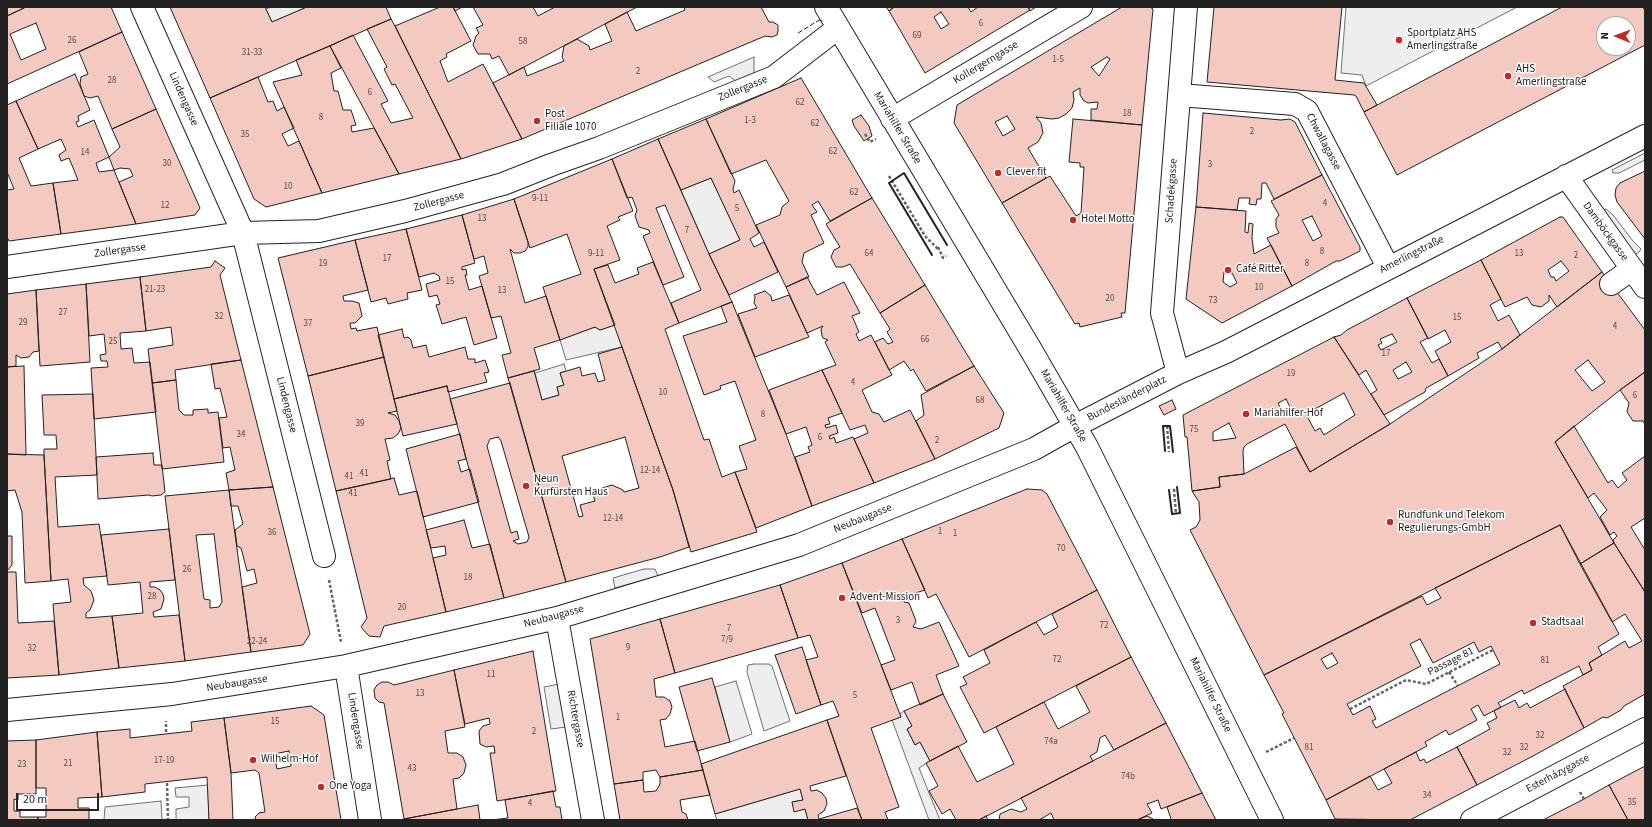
<!DOCTYPE html>
<meta charset="utf-8">
<style>
body{margin:0}
#map{position:relative;width:1652px;height:827px;overflow:hidden;background:#fff;font-family:"Source Sans 3",sans-serif}
canvas{display:block}
.frame{position:absolute;inset:0;border:8px solid #222;pointer-events:none}
.north{position:absolute;left:1596px;top:16px;width:40px;height:40px;box-sizing:border-box;background:#fff;border:1px solid #a7a7a7;border-radius:50%;rotate:271deg;font-size:11px;font-weight:700;line-height:16px;text-align:center;color:#222}
.north::after{content:'';display:block;margin:auto;width:14px;height:18px;background:#c62828;clip-path:polygon(50% 0,100% 100%,50% 72%,0 100%)}
.scale{position:absolute;left:16px;top:793px;width:83px;height:18px;box-sizing:border-box;border:2px solid #222;border-top:0;padding-left:5px;font-size:12px;line-height:14px;white-space:nowrap;color:#222;-webkit-text-stroke:3px #fff;paint-order:stroke}
</style>
<div id="map">
<canvas width="1652" height="827"></canvas>
<div class="frame"></div>
<div class="north">N</div>
<div class="scale">20 m</div>
</div>
<script>
const c = document.querySelector('canvas').getContext('2d');
c.lineJoin = 'round';
function paint(path, color) {
  c.fillStyle = color;
  c.fill(path, 'evenodd');
}
function shape(rows) {
  const path = new Path2D();
  for (const r of rows) {
    path.moveTo(r[0], r[1]);
    for (let i = 2; i < r.length; i += 2) path.lineTo(r[i], r[i + 1]);
  }
  return path;
}
function stroke(path, color, width, dash) {
  c.strokeStyle = color;
  c.lineWidth = width;
  c.lineCap = dash ? 'butt' : 'round';
  c.setLineDash(dash || []);
  c.stroke(path);
}
function label(font, color, halo, rows, align = 'center') {
  c.font = font + ' "Source Sans 3",sans-serif';
  c.lineWidth = 3;
  c.setLineDash([]);
  c.textBaseline = 'middle';
  c.strokeStyle = halo;
  c.fillStyle = color;
  for (const [text, x, y, turn = 0] of rows) {
    c.save();
    c.translate(x, y);
    c.rotate((+turn || 0) * Math.PI / 180);
    c.textAlign = isNaN(turn) ? turn : align;
    if (halo) c.strokeText(text, 0, 0);
    c.fillText(text, 0, 0);
    c.restore();
  }
}
const green = shape([
 [271,7,307,7,272,22,266,9,271,7],
 [1346,7,1517,7,1366,86,1362,75,1341,73,1346,7],
 [754,57,754,75,737,82,729,76,714,82,708,77,754,57],
 [1645,153,1645,160,1619,173,1613,173,1612,170,1645,153],
 [711,178,740,240,709,254,681,190,711,178],
 [1606,209,1613,215,1633,241,1641,249,1640,251,1636,254,1633,252,1603,211,1606,209],
 [615,325,622,347,566,360,560,340,595,327,600,330,615,325],
 [564,364,566,371,560,373,564,385,557,387,559,395,542,400,535,373,564,364],
 [644,569,655,569,658,576,615,588,613,578,644,569],
 [754,664,769,664,772,666,790,721,764,731,747,672,748,665,754,664],
 [736,681,752,734,730,742,715,687,736,681],
 [559,684,566,727,551,729,544,687,559,684],
 [904,711,912,726,907,729,915,745,920,742,930,761,919,768,940,820,929,820,892,720,901,717,900,714,904,711],
 [208,785,209,820,176,820,176,809,189,807,189,797,176,797,175,788,208,785],
 [800,789,803,800,792,802,795,811,805,809,808,820,717,820,715,814,800,789],
 [161,801,162,820,104,820,105,807,161,801]
]);
paint(green, '#eee');
stroke(green, '#6f6f6f', 1);
const building = shape([
 [7,7,23,7,24,8,7,16,7,7],
 [26,7,111,7,122,32,7,84,7,16,26,7],
 [36,23,46,49,21,60,10,34,36,23],
 [170,7,265,7,272,22,307,7,386,7,391,19,210,98,170,7],
 [440,7,453,7,471,41,446,54,447,57,440,61,448,82,483,64,522,139,461,159,395,26,440,7],
 [453,7,462,7,455,11,453,7],
 [473,7,533,7,538,16,555,7,637,7,509,75,499,56,492,59,490,54,478,54,473,45,476,36,479,33,476,28,483,25,473,7],
 [684,7,761,7,769,22,773,22,778,25,778,31,777,35,772,37,765,36,522,139,493,83,524,67,527,76,564,61,562,57,564,46,577,39,589,46,590,50,612,41,605,24,627,12,636,31,685,10,684,7],
 [886,7,894,7,889,11,886,7],
 [894,7,968,7,971,12,978,7,1028,7,1030,10,925,73,889,11,894,7],
 [941,12,949,24,941,29,934,17,941,12],
 [1028,7,1036,7,1030,11,1028,7],
 [1122,7,1150,7,1153,9,1142,125,1091,120,1091,109,1097,109,1098,102,1088,103,1084,101,1080,95,1080,88,1073,92,1074,100,1072,108,1066,114,1059,118,1052,119,1036,117,1041,123,1043,133,1038,142,1028,148,1046,178,1002,203,954,123,957,105,1122,7],
 [1107,57,1110,59,1099,76,1091,67,1107,57],
 [1007,116,1015,129,1003,136,995,122,1007,116],
 [1214,7,1342,7,1335,80,1364,83,1377,105,1364,112,1356,96,1354,95,1207,82,1214,7],
 [1562,7,1643,7,1645,11,1645,45,1397,175,1364,112,1562,7],
 [1604,24,1628,24,1628,48,1604,48,1604,24],
 [391,19,395,26,461,159,399,174,330,46,353,35,388,101,381,104,391,123,413,118,395,84,392,85,384,69,387,67,367,29,391,19],
 [122,32,156,109,112,129,98,96,90,98,84,96,80,84,81,77,88,74,79,52,122,32],
 [330,46,341,68,331,73,334,91,338,91,343,110,351,110,356,125,351,126,352,132,374,128,399,174,322,193,273,82,302,75,296,60,330,46],
 [75,74,90,110,78,116,79,121,76,122,78,127,94,120,109,157,96,163,99,172,114,170,136,224,61,234,53,183,78,180,69,158,61,161,59,155,66,150,61,139,38,149,16,101,75,74],
 [258,77,268,102,273,101,277,111,284,107,294,128,282,134,288,146,299,141,322,193,266,207,254,199,210,98,258,77],
 [801,78,872,198,830,221,818,201,812,205,817,212,811,215,824,243,804,253,802,262,809,277,786,287,756,225,780,215,782,207,789,201,766,160,731,174,706,119,801,78],
 [16,101,38,149,19,158,31,186,53,183,61,234,9,241,7,237,7,190,14,189,7,172,7,105,16,101],
 [156,109,200,208,195,215,136,224,119,182,133,176,130,169,120,168,114,170,109,157,120,147,112,129,156,109],
 [1203,113,1281,120,1290,119,1295,122,1322,175,1274,199,1266,183,1262,183,1261,199,1257,199,1256,205,1249,204,1250,198,1239,198,1237,210,1196,207,1203,113],
 [861,115,869,126,872,136,864,141,854,126,852,120,861,115],
 [706,119,735,181,733,189,734,193,739,190,759,233,750,239,754,247,764,242,778,272,729,295,709,254,740,240,711,178,681,190,658,139,706,119],
 [1073,119,1142,125,1125,313,1121,313,1122,317,1080,327,1079,323,1075,324,1002,203,1050,176,1076,216,1081,213,1084,167,1080,167,1080,163,1069,162,1073,119],
 [658,139,709,254,732,302,679,323,671,303,701,290,665,205,656,208,684,277,663,285,643,236,650,233,649,230,639,227,635,216,637,210,632,197,627,198,612,159,658,139],
 [612,159,633,211,618,217,620,220,607,226,620,260,594,269,615,325,600,330,595,327,560,340,543,287,581,274,567,234,530,248,514,199,612,159],
 [1645,171,1645,239,1617,202,1615,195,1616,188,1620,183,1645,171],
 [1322,175,1360,247,1360,251,1340,261,1336,261,1292,286,1267,238,1279,233,1276,227,1276,219,1279,215,1271,201,1322,175],
 [1312,216,1322,236,1313,241,1302,220,1312,216],
 [872,198,925,285,880,313,850,264,843,267,836,267,831,257,834,250,840,247,826,224,872,198],
 [514,199,528,242,528,247,525,251,520,253,514,253,510,249,525,303,546,296,560,340,534,348,540,369,508,378,502,355,511,353,501,316,491,318,479,276,488,273,484,256,474,259,462,215,514,199],
 [1196,207,1246,211,1245,232,1248,233,1249,223,1253,224,1252,238,1254,254,1271,245,1292,286,1222,323,1186,299,1196,207],
 [1224,272,1232,273,1237,283,1230,287,1223,282,1224,272],
 [462,215,475,263,462,267,462,270,466,269,467,275,465,275,469,290,482,286,497,338,474,345,466,317,442,324,436,305,440,304,437,295,429,297,426,284,440,280,439,276,434,273,419,277,406,229,462,215],
 [1560,217,1563,217,1602,272,1557,307,1549,295,1549,301,1541,307,1532,305,1527,297,1505,307,1481,260,1560,217],
 [1561,261,1569,271,1556,281,1554,277,1551,277,1548,270,1561,261],
 [406,229,422,290,407,293,408,299,388,304,386,298,371,302,355,240,406,229],
 [355,240,368,290,343,296,344,301,352,301,359,303,362,316,355,323,350,323,351,329,356,328,357,331,377,327,384,357,308,376,278,258,355,240],
 [1481,260,1501,299,1490,305,1498,321,1509,315,1520,335,1502,349,1498,342,1477,353,1479,358,1448,376,1435,351,1451,342,1445,330,1428,339,1407,298,1481,260],
 [215,261,225,268,220,275,241,360,175,370,176,380,152,383,148,349,173,345,171,327,146,331,140,277,211,267,215,261],
 [653,262,679,323,665,329,704,440,709,439,722,477,735,472,757,532,691,552,673,490,594,269,608,265,615,283,639,274,637,268,653,262],
 [1602,272,1645,330,1645,372,1620,390,1555,442,1614,543,1580,564,1560,525,1264,675,1190,530,1196,527,1200,520,1199,502,1192,491,1220,487,1219,477,1244,474,1296,447,1310,472,1390,424,1502,349,1602,272],
 [1588,360,1605,382,1592,391,1575,370,1588,360],
 [140,277,146,331,120,333,121,349,132,348,134,363,150,362,156,412,94,419,91,368,108,367,107,361,101,361,100,355,106,354,104,334,89,336,86,284,140,277],
 [807,277,817,295,844,282,860,313,852,316,859,332,856,334,859,341,871,335,892,375,862,390,872,412,879,414,884,422,910,410,935,459,874,483,854,439,868,433,865,425,850,430,822,370,836,365,825,342,828,340,823,338,822,336,821,329,823,326,807,333,786,287,807,277],
 [86,284,90,362,40,366,36,290,86,284],
 [925,285,974,366,926,391,913,369,911,371,904,361,889,370,875,342,883,338,888,344,893,342,887,332,890,329,880,313,925,285],
 [36,290,39,351,33,352,29,357,21,358,16,355,16,366,7,367,7,294,36,290],
 [765,291,771,296,772,301,789,295,809,337,755,357,738,314,757,308,754,303,755,297,754,295,765,291],
 [1407,298,1428,338,1420,342,1432,363,1439,359,1448,376,1426,388,1425,392,1384,415,1371,394,1377,390,1366,370,1359,375,1334,337,1341,335,1347,330,1407,298],
 [1392,334,1397,342,1381,350,1378,345,1382,343,1380,339,1392,334],
 [1406,362,1412,372,1398,379,1393,370,1406,362],
 [732,302,786,434,812,506,756,528,735,472,747,469,739,446,756,440,735,381,720,386,721,389,704,395,683,336,727,322,721,306,732,302],
 [402,329,404,338,408,337,411,340,413,348,426,345,429,357,465,347,468,359,475,359,475,363,485,360,489,372,484,373,487,382,448,392,447,386,394,399,378,335,402,329],
 [1334,337,1390,424,1310,472,1285,424,1247,444,1244,447,1243,451,1244,474,1219,477,1220,487,1192,491,1187,437,1185,437,1183,415,1334,337],
 [1344,393,1355,415,1324,435,1320,428,1315,431,1306,414,1344,393],
 [1286,399,1291,409,1283,413,1278,403,1286,399],
 [1229,423,1236,438,1213,441,1213,432,1229,423],
 [622,347,673,490,689,547,660,557,566,582,508,378,534,371,542,400,559,395,557,387,564,385,560,373,580,367,582,376,595,373,598,382,605,380,598,354,622,347],
 [625,437,639,488,624,492,623,490,612,485,592,491,595,501,580,505,583,516,579,517,562,456,625,437],
 [384,357,397,411,388,413,395,415,399,421,401,428,398,434,393,438,385,439,390,460,387,461,391,479,336,491,308,376,384,357],
 [241,360,273,487,229,490,226,473,235,470,230,447,223,448,219,418,227,417,220,388,215,389,211,364,241,360],
 [24,366,26,455,7,454,7,367,24,366],
 [974,366,1004,413,999,428,935,459,916,421,924,415,921,395,974,366],
 [822,370,842,413,828,418,830,424,825,425,826,428,836,425,838,433,829,436,830,439,834,437,836,443,853,437,874,483,812,506,795,457,810,452,808,447,812,445,806,427,786,434,769,390,822,370],
 [1645,372,1645,424,1643,421,1633,421,1627,412,1629,403,1620,390,1645,372],
 [176,380,179,410,184,415,193,415,193,410,208,409,208,413,218,412,224,462,162,469,152,383,176,380],
 [510,383,566,582,504,598,450,399,510,383],
 [498,437,501,441,529,537,527,542,518,544,513,541,519,539,517,531,511,533,487,446,490,439,498,437],
 [447,386,457,424,403,436,394,399,447,386],
 [93,394,97,475,55,477,58,527,99,524,107,576,83,578,84,585,91,591,94,600,90,610,86,613,86,618,112,616,119,668,59,675,53,604,71,602,68,579,51,581,44,455,44,449,57,449,56,435,44,435,42,395,93,394],
 [1172,400,1176,409,1164,415,1159,406,1172,400],
 [1574,426,1608,483,1612,480,1618,488,1627,480,1622,473,1645,456,1645,518,1631,527,1645,550,1645,592,1614,543,1613,540,1617,536,1614,532,1610,535,1600,517,1607,510,1594,493,1588,498,1555,442,1574,426],
 [460,434,466,459,458,461,461,472,470,469,479,502,423,517,406,449,460,434],
 [153,453,154,465,162,465,165,492,161,495,152,496,149,495,98,499,96,457,153,453],
 [7,454,44,455,51,581,25,583,22,512,15,490,7,491,7,454],
 [394,478,399,495,417,491,446,612,384,626,380,637,369,636,361,627,367,618,336,491,394,478],
 [273,487,310,634,303,645,251,652,242,587,257,583,254,569,247,571,241,548,237,546,235,530,243,524,238,506,231,506,229,490,273,487],
 [1027,489,1042,490,1047,494,1097,590,969,657,936,594,928,598,902,539,1027,489],
 [229,490,251,652,185,661,165,496,229,490],
 [214,534,222,602,219,607,210,608,210,600,204,599,196,535,214,534],
 [464,520,472,548,490,544,504,598,446,612,433,558,446,555,445,546,431,548,426,530,464,520],
 [1560,525,1619,634,1598,647,1602,655,1589,663,1592,670,1583,675,1579,666,1524,694,1522,690,1498,703,1501,707,1484,716,1478,705,1471,709,1477,720,1449,735,1446,730,1425,742,1427,746,1326,800,1282,714,1284,713,1264,675,1422,596,1427,605,1441,598,1435,588,1560,525],
 [1420,639,1433,663,1474,642,1479,652,1491,646,1500,664,1376,728,1372,721,1376,719,1370,706,1353,715,1347,704,1421,666,1410,644,1420,639],
 [1332,653,1338,663,1327,669,1321,659,1332,653],
 [169,529,175,580,150,582,150,587,155,587,160,590,163,594,164,599,161,609,153,612,154,617,179,615,185,661,119,668,112,616,143,613,140,582,108,585,101,535,169,529],
 [7,536,12,536,12,565,7,571,7,536],
 [902,539,925,590,903,597,904,602,909,603,916,621,913,627,921,629,939,622,959,666,936,675,943,694,920,705,912,682,891,690,881,665,895,660,875,608,862,613,842,563,902,539],
 [1614,543,1645,592,1645,694,1624,706,1621,710,1607,718,1603,717,1584,728,1563,686,1592,670,1589,663,1625,641,1629,648,1642,641,1625,614,1612,622,1580,564,1614,543],
 [842,563,901,717,871,728,899,807,885,812,888,820,862,820,827,720,839,716,833,701,821,705,806,660,818,657,810,635,798,638,780,585,842,563],
 [7,572,16,572,18,623,54,621,59,675,7,678,7,572],
 [780,585,798,638,675,673,660,619,780,585],
 [1097,590,1131,657,984,733,960,687,967,684,963,677,990,663,984,650,1036,622,1044,635,1058,627,1052,614,1097,590],
 [660,619,675,673,654,679,656,697,664,697,670,701,672,707,670,714,666,719,660,720,665,747,695,741,703,770,660,777,656,770,643,772,643,780,614,784,590,639,660,619],
 [802,647,821,705,796,714,775,655,802,647],
 [533,651,556,791,497,801,490,753,495,753,494,746,486,747,480,744,479,731,483,726,490,724,489,718,465,724,454,670,533,651],
 [1131,657,1166,723,1114,750,1105,735,1100,738,1097,752,1090,756,1093,761,979,820,956,820,950,809,942,814,929,791,938,786,926,763,958,746,977,782,1014,764,996,727,1044,702,1058,729,1090,712,1076,686,1131,657],
 [454,670,465,727,445,731,448,753,457,753,463,757,466,765,464,773,459,778,453,779,457,809,404,819,384,703,379,702,375,698,374,690,377,685,382,682,388,682,394,685,454,670],
 [712,678,730,742,697,751,679,687,712,678],
 [1565,689,1584,728,1533,756,1477,785,1457,747,1490,729,1487,723,1497,718,1494,711,1501,707,1515,700,1519,708,1527,703,1530,708,1565,689],
 [943,694,967,742,930,761,920,742,915,745,907,729,912,726,904,711,943,694],
 [311,706,324,715,341,820,256,820,255,817,259,813,265,812,259,773,255,770,231,773,224,718,311,706],
 [289,751,291,766,277,769,274,754,289,751],
 [224,718,231,773,233,820,209,820,207,777,145,784,145,792,102,797,97,732,130,729,130,738,192,731,191,722,224,718],
 [827,720,846,776,810,786,811,791,817,790,822,793,826,798,827,804,824,811,818,815,819,819,857,808,862,820,808,820,805,809,794,812,792,802,803,800,800,789,715,814,701,764,827,720],
 [1166,723,1202,793,1161,809,1158,800,1147,804,1152,813,1137,820,1054,820,1051,813,1039,820,999,820,1000,814,1011,809,1021,812,1027,809,1021,798,1166,723],
 [97,732,102,797,78,798,78,808,89,808,89,820,38,820,38,817,46,817,46,788,36,788,36,740,97,732],
 [36,740,36,794,18,794,18,800,14,799,14,811,20,811,20,817,38,817,38,820,7,820,7,741,36,740],
 [1457,747,1477,785,1410,820,1335,819,1326,800,1370,776,1378,790,1392,783,1384,769,1416,752,1420,761,1424,759,1426,763,1457,747],
 [1645,766,1645,820,1628,820,1609,785,1645,766],
 [703,770,710,795,680,800,682,812,686,814,688,820,620,820,614,784,643,780,644,792,656,791,660,784,660,777,703,770],
 [1609,785,1628,820,1543,820,1584,799,1609,785],
 [553,791,556,807,560,807,562,820,492,820,508,818,505,800,553,791],
 [1202,793,1216,820,1170,820,1171,819,1167,807,1202,793],
 [478,805,480,820,404,820,404,819,478,805],
 [986,816,988,820,979,820,986,816],
 [1147,816,1155,820,1137,820,1147,816]
]);
paint(building, '#f3c9c0');
stroke(building, '#222', 1);
const minor = shape([
 [142,7,243,233,324,556],
 [826,7,1031,350,1087,447,1272,820],
 [1179,95,1295,104,1307,111,1388,267],
 [892,119,1081,7],
 [1566,176,1645,287],
 [7,267,243,233,319,231,405,211,503,184,551,165,599,148,774,77,838,28],
 [1611,284,1632,269],
 [1178,373,1162,313,1186,7],
 [557,618,593,820],
 [346,666,370,820],
 [7,710,172,694,346,666,557,618,799,545,1034,449,1075,426,1178,373,1226,352,1645,136],
 [1472,820,1645,729]
]);
stroke(minor, '#222', 24);
stroke(shape([
 [865,134,870,142,876,139],
 [889,176,925,236,939,250],
 [938,247,943,258,946,256],
 [1167,426,1169,452],
 [1174,489,1176,514],
 [329,580,341,642],
 [1449,672,1458,686],
 [1350,709,1406,680,1426,684,1493,650],
 [166,732,166,721],
 [1266,752,1294,738],
 [167,783,168,820],
 [1580,792,1584,799]
]), '#646464', 2.5, [3, 2]);
stroke(minor, '#fff', 22);
stroke(shape([
 [798,33,821,19,822,21]
]), '#222', 1, [5, 2]);
stroke(shape([
 [932,255,889,183,904,173,947,245],
 [1165,451,1163,426,1170,426,1173,452],
 [1169,490,1172,514,1180,513,1177,487]
]), '#222', 2);
for (const [x, y, r, color] of [
 [1399,40,4,"#c62828"],
 [1508,76,4,"#c62828"],
 [537,121,4,"#c62828"],
 [998,173,4,"#c62828"],
 [1073,220,4,"#c62828"],
 [1228,270,4,"#c62828"],
 [1246,414,4,"#c62828"],
 [526,486,4,"#c62828"],
 [1390,522,4,"#c62828"],
 [842,598,4,"#c62828"],
 [1533,623,4,"#c62828"],
 [253,760,4,"#c62828"],
 [321,787,4,"#c62828"]
]) {
  const dot = new Path2D();
  dot.arc(x, y, r, 0, 2 * Math.PI);
  c.fillStyle = color;
  c.fill(dot);
  stroke(dot, '#fff', 1.5);
}
label('9px', '#564c4a', null, [
 ["6",981,24],
 ["69",917,36],
 ["26",72,41],
 ["58",523,42],
 ["31-33",252,53],
 ["1-5",1058,60],
 ["2",638,72],
 ["28",112,81],
 ["6",370,93],
 ["62",800,103],
 ["18",1127,114],
 ["8",321,118],
 ["1-3",750,121],
 ["62",815,124],
 ["2",1252,132],
 ["35",245,135],
 ["62",833,152],
 ["14",85,153],
 ["30",167,164],
 ["3",1210,165],
 ["10",288,187],
 ["62",854,193],
 ["9-11",540,199],
 ["4",1325,204],
 ["12",165,206],
 ["5",737,209],
 ["13",482,219],
 ["7",687,231],
 ["8",1322,252],
 ["9-11",596,254],
 ["64",869,254],
 ["13",1519,254],
 ["2",1576,256],
 ["17",387,259],
 ["19",323,264],
 ["8",1307,264],
 ["15",450,282],
 ["10",1259,288],
 ["21-23",155,290],
 ["13",502,291],
 ["20",1110,299],
 ["73",1213,301],
 ["27",63,313],
 ["32",219,317],
 ["15",1457,318],
 ["29",23,323],
 ["37",308,324],
 ["4",1615,327],
 ["66",925,340],
 ["25",113,342],
 ["17",1386,354],
 ["19",1291,374],
 ["4",853,383],
 ["10",663,393],
 ["6",1635,396],
 ["68",980,401],
 ["8",763,415],
 ["39",360,424],
 ["75",1194,430],
 ["34",241,435],
 ["6",820,438],
 ["2",937,441],
 ["12-14",650,471],
 ["41",364,474],
 ["41",349,477],
 ["41",353,494],
 ["12-14",613,519],
 ["1",940,532],
 ["36",272,533],
 ["1",955,534],
 ["70",1061,549],
 ["26",187,570],
 ["18",468,578],
 ["28",152,597],
 ["20",402,608],
 ["3",898,621],
 ["72",1104,626],
 ["7",729,629],
 ["7/9",727,640],
 ["22-24",257,642],
 ["9",628,648],
 ["32",32,649],
 ["72",1057,660],
 ["81",1545,661],
 ["11",491,675],
 ["13",420,694],
 ["5",855,696],
 ["1",618,718],
 ["15",275,722],
 ["2",534,732],
 ["32",1540,736],
 ["74a",1051,742],
 ["81",1309,748],
 ["32",1524,748],
 ["32",1507,753],
 ["17-19",164,761],
 ["21",68,764],
 ["23",22,765],
 ["43",412,769],
 ["74b",1128,777],
 ["34",1427,796],
 ["35",1632,803],
 ["4",530,804]
]);
label('11px', '#222', '#fff', [
 ["Sportplatz AHS",1407,34],
 ["Amerlingstraße",1407,47],
 ["AHS",1516,70],
 ["Amerlingstraße",1516,83],
 ["Post",545,115],
 ["Filiale 1070",545,128],
 ["Clever fit",1006,173],
 ["Hotel Motto",1081,220],
 ["Café Ritter",1236,270],
 ["Mariahilfer-Hof",1254,414],
 ["Neun",534,480],
 ["Kurfürsten Haus",534,493],
 ["Rundfunk und Telekom",1398,516],
 ["Regulierungs-GmbH",1398,529],
 ["Advent-Mission",850,598],
 ["Stadtsaal",1541,623],
 ["Wilhelm-Hof",261,760],
 ["One Yoga",329,787]
], 'left');
label('11px', '#222', '#fff', [
 ["Kollergerngasse",986,63,-31],
 ["Zollergasse",743,89,-22],
 ["Lindengasse",183,99,66],
 ["Mariahilfer Straße",897,128,59],
 ["Chwallagasse",1323,142,62],
 ["Schadekgasse",1172,191,-86],
 ["Zollergasse",439,202,-15],
 ["Damböckgasse",1605,232,54],
 ["Zollergasse",120,251,-8],
 ["Amerlingstraße",1412,255,-27],
 ["Bundesländerplatz",1127,399,-27],
 ["Lindengasse",286,405,76],
 ["Mariahilfer Straße",1063,406,60],
 ["Neubaugasse",863,519,-22],
 ["Neubaugasse",554,617,-15],
 ["Passage 81",1451,662,-27],
 ["Neubaugasse",237,684,-9],
 ["Mariahilfer Straße",1210,695,64],
 ["Richtergasse",575,719,80],
 ["Lindengasse",355,721,81],
 ["Esterházygasse",1558,774,-28]
]);
</script>
